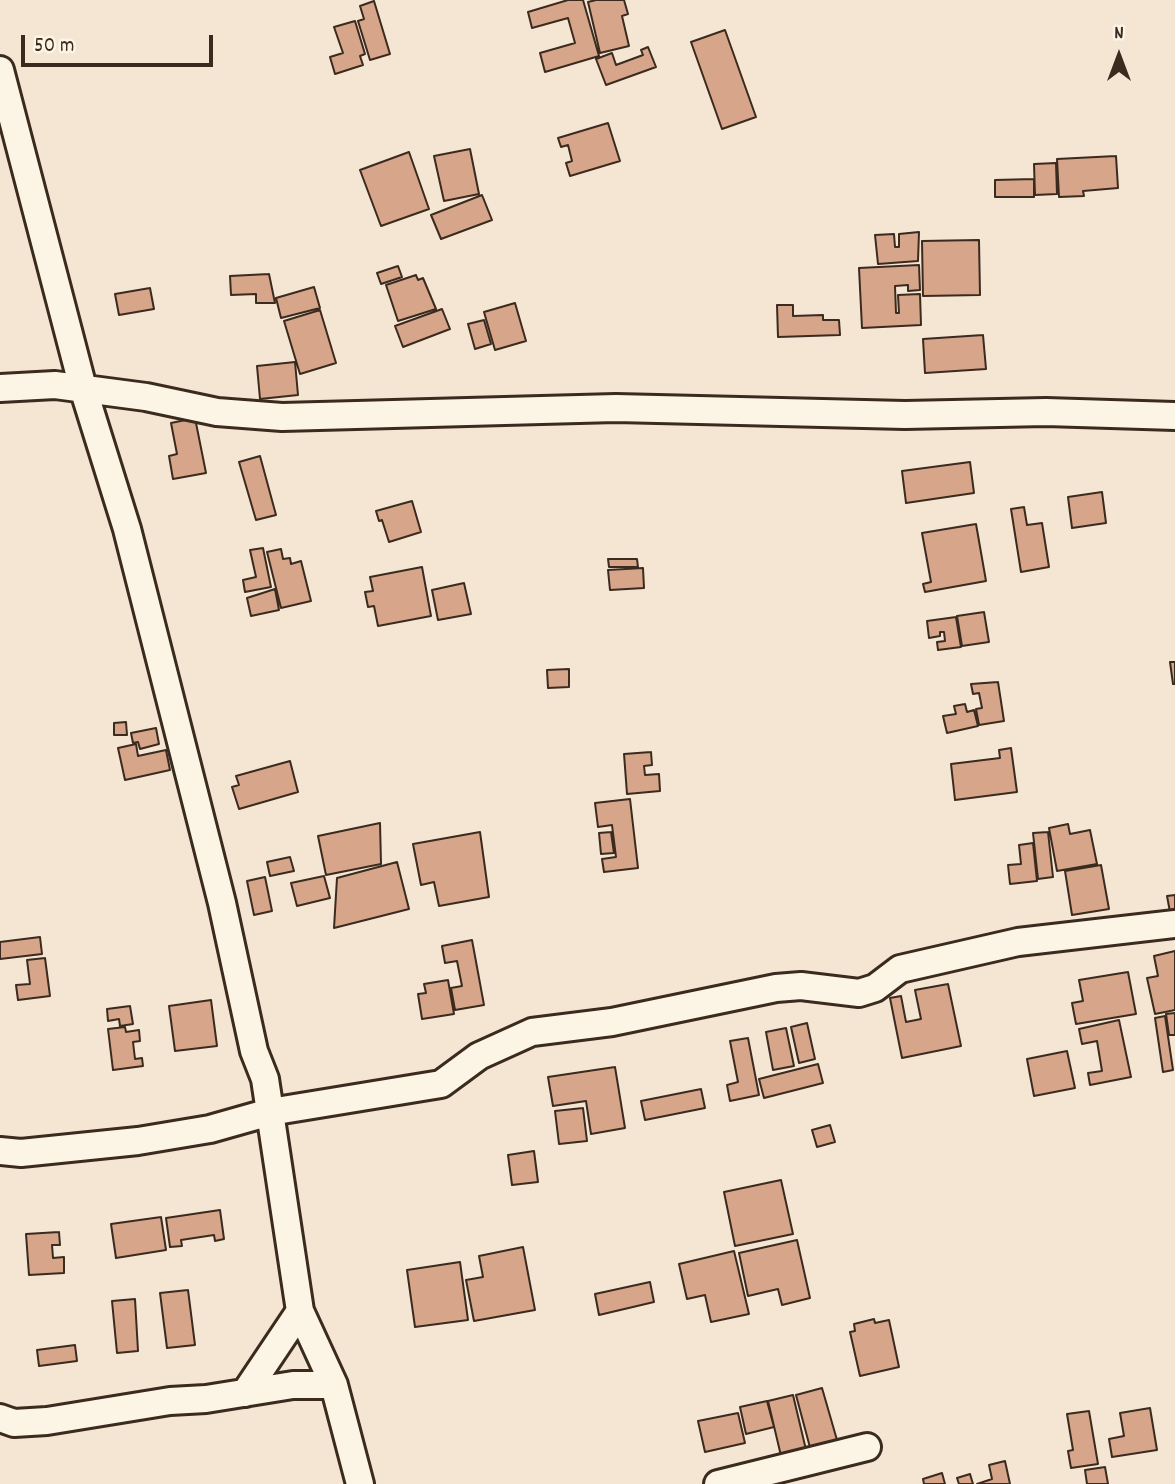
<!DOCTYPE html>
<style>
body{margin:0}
#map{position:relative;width:1175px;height:1484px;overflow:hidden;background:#f5e5d3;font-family:Dekko,sans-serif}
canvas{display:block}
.north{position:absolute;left:1084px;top:21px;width:70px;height:70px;-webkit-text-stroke:5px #fcf5e5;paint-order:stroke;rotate:0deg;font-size:19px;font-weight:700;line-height:28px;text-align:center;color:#3b2a1e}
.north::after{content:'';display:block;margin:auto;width:24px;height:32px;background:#3b2a1e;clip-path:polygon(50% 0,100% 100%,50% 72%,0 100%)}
.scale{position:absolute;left:21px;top:35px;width:192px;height:32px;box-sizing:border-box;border:4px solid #3b2a1e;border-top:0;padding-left:9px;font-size:21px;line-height:24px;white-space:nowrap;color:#3b2a1e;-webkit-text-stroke:5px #fcf5e5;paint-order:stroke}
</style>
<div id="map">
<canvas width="1175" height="1484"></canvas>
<div class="north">N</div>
<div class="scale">50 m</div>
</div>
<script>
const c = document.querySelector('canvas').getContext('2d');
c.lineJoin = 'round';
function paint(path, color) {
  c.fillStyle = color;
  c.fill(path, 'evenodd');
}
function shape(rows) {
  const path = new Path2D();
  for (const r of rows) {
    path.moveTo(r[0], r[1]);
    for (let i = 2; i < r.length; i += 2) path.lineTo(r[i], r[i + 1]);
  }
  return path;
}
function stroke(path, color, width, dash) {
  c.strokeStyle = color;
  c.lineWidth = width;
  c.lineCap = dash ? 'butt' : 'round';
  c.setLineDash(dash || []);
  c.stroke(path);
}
const building = shape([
 [568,0,583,0,599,56,545,72,540,53,575,43,568,18,532,28,528,12,568,0],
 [596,0,624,0,628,14,622,16,629,46,600,53,588,2,596,0],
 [374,1,390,54,370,60,358,21,364,19,360,6,374,1],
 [355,21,365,54,360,56,363,65,335,74,330,57,343,53,334,27,355,21],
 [725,30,756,117,722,129,691,42,725,30],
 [648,47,656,67,606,85,596,59,612,53,616,65,643,55,641,50,648,47],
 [608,123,620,161,570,176,566,163,572,161,568,145,561,147,558,138,608,123],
 [470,149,479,194,444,201,434,156,470,149],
 [409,152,429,209,381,226,360,170,409,152],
 [1116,156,1118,188,1083,191,1084,196,1059,197,1057,159,1116,156],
 [1056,163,1057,194,1035,195,1034,164,1056,163],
 [1034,179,1034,197,995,197,995,180,1034,179],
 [482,195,492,220,441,239,431,215,482,195],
 [919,232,918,261,878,264,875,235,894,234,895,247,899,247,899,234,919,232],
 [979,240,980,295,923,296,922,241,979,240],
 [919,265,920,290,908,291,908,285,895,286,896,313,899,313,898,295,920,294,921,325,862,328,859,268,919,265],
 [398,266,402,277,381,284,377,273,398,266],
 [269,274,275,303,256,303,256,294,231,295,230,276,269,274],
 [416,275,418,280,423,278,436,309,398,321,386,285,416,275],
 [314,287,320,308,281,318,276,298,314,287],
 [150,288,154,309,119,315,115,294,150,288],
 [515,303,526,341,495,350,484,312,515,303],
 [777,305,793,305,793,316,823,315,823,320,839,320,840,335,778,337,777,305],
 [442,309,450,329,403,347,395,326,442,309],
 [320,310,336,363,300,374,284,321,320,310],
 [484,320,491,344,475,349,468,324,484,320],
 [983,335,986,369,925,373,923,339,983,335],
 [295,362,298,395,260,399,257,366,295,362],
 [195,418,206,473,173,479,169,456,177,454,171,423,195,418],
 [260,456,276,515,256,520,239,462,260,456],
 [970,462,974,493,906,503,902,471,970,462],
 [1102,492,1106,523,1072,528,1068,497,1102,492],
 [412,501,421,532,389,542,382,520,379,521,376,511,412,501],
 [1024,507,1027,525,1042,523,1049,567,1021,572,1011,509,1024,507],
 [976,524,986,581,925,592,923,584,931,582,922,533,976,524],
 [263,548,271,587,245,592,243,580,256,577,250,550,263,548],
 [281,549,283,559,290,558,291,564,301,561,311,601,281,608,267,552,281,549],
 [608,559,637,559,638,567,609,567,608,559],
 [422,567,431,616,378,626,374,606,368,607,365,592,373,591,370,577,422,567],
 [643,568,644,588,610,590,608,570,643,568],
 [464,583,471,614,438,620,432,590,464,583],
 [275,589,279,610,251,616,247,598,275,589],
 [984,612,989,642,962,646,957,616,984,612],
 [956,617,961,647,938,650,937,642,945,641,944,632,940,632,940,636,929,638,927,621,956,617],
 [1170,662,1175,662,1175,684,1173,684,1170,662],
 [569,669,569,687,548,688,547,670,569,669],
 [998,682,1004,721,979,725,976,709,982,708,979,693,973,694,971,684,998,682],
 [965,704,967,712,974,710,978,726,947,733,943,716,956,714,954,706,965,704],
 [126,722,127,735,114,735,114,723,126,722],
 [156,728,159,744,140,749,138,742,133,743,131,733,156,728],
 [136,744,138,756,166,750,170,770,125,780,118,748,136,744],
 [1011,748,1017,792,955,800,951,764,1000,758,999,750,1011,748],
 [651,752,652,765,644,766,645,775,659,774,660,791,627,794,624,754,651,752],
 [290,761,298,792,239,809,232,787,239,785,236,776,290,761],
 [630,799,638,868,604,872,602,859,616,857,612,825,598,827,595,803,630,799],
 [380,823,381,864,326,875,318,836,380,823],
 [1068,824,1070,834,1090,830,1097,864,1057,871,1049,828,1068,824],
 [480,832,489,897,439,906,434,882,421,885,413,844,480,832],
 [611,832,614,853,601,854,599,833,611,832],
 [1048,832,1053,877,1038,879,1033,833,1048,832],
 [1033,843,1037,881,1010,884,1008,865,1021,864,1019,845,1033,843],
 [290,857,294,871,270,876,267,862,290,857],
 [397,862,409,909,334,928,337,878,397,862],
 [1101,865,1109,909,1072,915,1065,871,1101,865],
 [324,876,330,898,297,906,291,883,324,876],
 [265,877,272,911,254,915,247,881,265,877],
 [1175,895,1175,912,1170,912,1167,896,1175,895],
 [40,937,42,954,0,959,0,942,40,937],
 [472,940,484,1005,455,1010,451,988,462,986,457,961,445,963,442,946,472,940],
 [1175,951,1175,1010,1155,1014,1147,978,1158,976,1154,956,1175,951],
 [45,958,50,996,18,1000,16,985,30,984,27,960,45,958],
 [1128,972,1136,1014,1076,1024,1072,1003,1083,1001,1079,980,1128,972],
 [448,980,454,1014,422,1019,418,994,426,993,424,984,448,980],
 [948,984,961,1046,902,1058,890,998,901,996,906,1022,921,1019,915,990,948,984],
 [211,1000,217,1046,175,1051,169,1006,211,1000],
 [130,1006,133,1024,120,1026,119,1019,108,1021,107,1009,130,1006],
 [1175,1013,1175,1035,1169,1035,1166,1014,1175,1013],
 [1165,1016,1173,1070,1163,1072,1155,1018,1165,1016],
 [1119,1020,1131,1077,1090,1085,1088,1073,1102,1071,1097,1041,1082,1044,1079,1029,1119,1020],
 [807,1023,815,1059,799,1063,791,1027,807,1023],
 [125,1027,126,1032,139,1030,140,1041,133,1042,135,1059,142,1058,143,1066,113,1070,108,1029,125,1027],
 [786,1028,794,1066,773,1070,766,1032,786,1028],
 [748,1038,759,1095,730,1101,727,1085,738,1082,730,1041,748,1038],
 [1067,1051,1075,1088,1034,1096,1027,1059,1067,1051],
 [818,1064,823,1083,764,1098,759,1079,818,1064],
 [615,1067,625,1128,591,1134,586,1101,553,1106,548,1077,615,1067],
 [701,1089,705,1108,645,1120,641,1101,701,1089],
 [583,1108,587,1141,559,1144,555,1111,583,1108],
 [830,1125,835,1142,817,1147,812,1130,830,1125],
 [534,1151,538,1182,512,1185,508,1155,534,1151],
 [781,1180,793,1234,735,1246,724,1192,781,1180],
 [220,1210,224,1239,215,1241,214,1235,181,1240,182,1246,170,1247,166,1218,220,1210],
 [161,1217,166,1250,116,1258,111,1224,161,1217],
 [59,1232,60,1245,52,1245,53,1258,64,1257,64,1273,29,1275,26,1234,59,1232],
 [797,1240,810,1298,782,1305,778,1289,748,1296,739,1253,797,1240],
 [523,1247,535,1310,474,1321,466,1280,483,1277,479,1256,523,1247],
 [734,1251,749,1314,711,1322,705,1295,687,1299,679,1264,734,1251],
 [460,1262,468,1320,415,1327,407,1270,460,1262],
 [650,1282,654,1302,599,1315,595,1294,650,1282],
 [188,1290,195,1345,167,1348,160,1293,188,1290],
 [135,1299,138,1351,117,1353,112,1301,135,1299],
 [874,1319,875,1323,889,1320,899,1367,860,1376,850,1332,855,1331,854,1324,874,1319],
 [75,1345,77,1361,39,1366,37,1350,75,1345],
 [822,1388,839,1447,812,1455,796,1395,822,1388],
 [793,1395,807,1454,782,1460,768,1401,793,1395],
 [767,1401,774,1427,746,1434,740,1407,767,1401],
 [1150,1408,1157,1450,1112,1457,1109,1439,1124,1436,1120,1413,1150,1408],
 [1089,1411,1098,1464,1071,1468,1068,1451,1073,1450,1067,1414,1089,1411],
 [738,1413,745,1443,705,1452,698,1421,738,1413],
 [1005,1461,1010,1484,977,1484,992,1479,989,1465,1005,1461],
 [1105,1467,1108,1484,1087,1484,1085,1470,1105,1467],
 [942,1473,945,1484,924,1484,923,1479,942,1473],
 [970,1474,973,1484,959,1484,957,1478,970,1474]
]);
paint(building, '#d7a68a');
stroke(building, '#3b2a1e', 2);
const street = shape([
 [0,70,83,388,127,529,222,903,254,1051,265,1079,300,1311,334,1385,360,1484],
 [0,388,55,385,146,397,217,412,282,417,616,408,905,415,1046,412,1175,416],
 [0,1151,21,1153,138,1141,210,1129,270,1112,441,1084,479,1056,532,1032,612,1022,776,988,801,986,859,993,875,988,900,969,1018,942,1175,924],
 [245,1393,300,1311],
 [0,1418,14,1423,47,1421,170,1401,206,1399,293,1385,334,1385],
 [718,1484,867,1447]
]);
stroke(street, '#3b2a1e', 32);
stroke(street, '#fcf5e5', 26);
</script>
